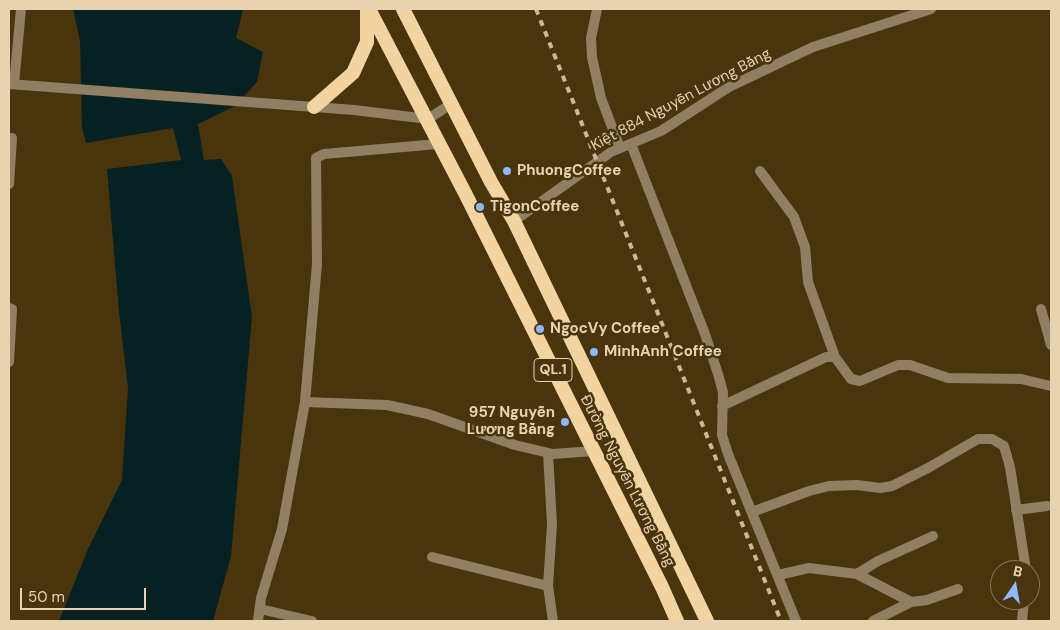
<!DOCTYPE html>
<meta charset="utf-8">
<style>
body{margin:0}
#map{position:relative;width:1060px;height:630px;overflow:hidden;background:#49350d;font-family:"DM Sans",sans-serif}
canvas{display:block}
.frame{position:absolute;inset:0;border:10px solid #e8d3b1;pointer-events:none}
.north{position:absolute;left:990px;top:560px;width:50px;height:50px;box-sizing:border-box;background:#49350d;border:1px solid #89744f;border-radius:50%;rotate:12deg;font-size:14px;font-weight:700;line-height:20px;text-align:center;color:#e8d3b1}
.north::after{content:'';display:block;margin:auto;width:18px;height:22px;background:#8fb8fd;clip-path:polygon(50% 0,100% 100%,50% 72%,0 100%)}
.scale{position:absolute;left:20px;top:588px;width:126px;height:22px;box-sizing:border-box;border:2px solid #e8d3b1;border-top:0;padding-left:6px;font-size:15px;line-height:18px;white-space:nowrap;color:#e8d3b1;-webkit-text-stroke:4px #49350d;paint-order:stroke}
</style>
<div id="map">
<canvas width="1060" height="630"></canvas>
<div class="frame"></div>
<div class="north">B</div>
<div class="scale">50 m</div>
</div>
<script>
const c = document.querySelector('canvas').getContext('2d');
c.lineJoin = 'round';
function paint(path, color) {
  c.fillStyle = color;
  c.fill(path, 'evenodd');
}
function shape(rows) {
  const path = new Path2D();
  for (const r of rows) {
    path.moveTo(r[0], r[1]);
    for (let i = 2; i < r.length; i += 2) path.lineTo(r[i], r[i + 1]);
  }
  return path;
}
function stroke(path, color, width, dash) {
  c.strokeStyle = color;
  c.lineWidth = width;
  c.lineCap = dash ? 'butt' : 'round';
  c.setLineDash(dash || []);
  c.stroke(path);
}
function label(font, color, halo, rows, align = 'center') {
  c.font = font + ' "DM Sans",sans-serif';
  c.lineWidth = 5;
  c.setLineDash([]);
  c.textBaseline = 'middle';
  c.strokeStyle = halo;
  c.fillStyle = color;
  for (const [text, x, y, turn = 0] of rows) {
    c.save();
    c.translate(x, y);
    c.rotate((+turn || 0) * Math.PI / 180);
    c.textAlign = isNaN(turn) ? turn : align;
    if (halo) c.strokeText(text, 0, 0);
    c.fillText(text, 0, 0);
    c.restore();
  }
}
paint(shape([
 [73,9,243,9,236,38,263,52,257,82,235,106,198,124,204,160,221,159,232,176,252,317,231,556,213,621,59,621,88,549,122,480,128,388,119,312,107,169,181,160,173,128,86,143,82,127,80,41]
]), '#072123');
stroke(shape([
 [597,9,591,38,592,57,601,98,620,148],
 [14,84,21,9],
 [9,138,12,138,9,184],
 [631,144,705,334,718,374,723,392,722,435,728,454,796,621],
 [760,171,794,217,805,247,808,282,835,357],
 [514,221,611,152,661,131,729,87,813,47,931,9],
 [9,308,12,309,9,362],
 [1041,309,1051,345],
 [305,402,387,405,428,414,515,445,553,454,594,451],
 [722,406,826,357,835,357,851,379,860,381,898,365,910,365,948,378,1021,379,1051,386],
 [548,453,552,524,548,586,553,621],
 [1016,510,1047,506],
 [752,512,809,491,829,486,857,485,880,488,892,486,928,468,978,439,992,439,1004,446,1010,467,1026,570],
 [432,557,548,586],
 [857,574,878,561,933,536],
 [778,575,809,568,857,574,911,602,927,600,958,589],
 [260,609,312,621],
 [258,621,261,598,282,529,305,402,317,264,316,158,324,154,438,144],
 [873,621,911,602],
 [1022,621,1024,600]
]), '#907f63', 10);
stroke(shape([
 [9,84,354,110,428,119,451,104]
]), '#907f63', 10);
stroke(shape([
 [369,9,466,195,662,587,677,621],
 [403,9,491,182,514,221,707,621],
 [314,107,353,73,367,42,367,9]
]), '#f2d4a0', 14);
stroke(shape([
 [536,9,781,621]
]), '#cdb895', 4, [6, 6]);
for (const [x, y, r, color] of [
 [507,171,5,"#8fb8fd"],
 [480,207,5,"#8fb8fd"],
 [540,329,5,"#8fb8fd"],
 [594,352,5,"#8fb8fd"],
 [565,422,5,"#8fb8fd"]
]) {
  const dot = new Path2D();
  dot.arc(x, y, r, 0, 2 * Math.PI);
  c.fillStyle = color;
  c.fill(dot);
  stroke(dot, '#49350d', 2);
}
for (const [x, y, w] of [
 [553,370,38]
]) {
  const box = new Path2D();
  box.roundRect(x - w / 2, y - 11.5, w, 23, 4);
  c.fillStyle = '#49350d';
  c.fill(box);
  stroke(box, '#e8d3b1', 1);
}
label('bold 14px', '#e8d3b1', null, [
 ["QL.1",553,370]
]);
label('15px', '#e8d3b1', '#49350d', [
 ["Kiệt 884 Nguyễn Lương Bằng",681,100,-28],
 ["Đường Nguyễn Lương Bằng",627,481,63]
]);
label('bold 15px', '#e8d3b1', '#49350d', [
 ["PhuongCoffee",517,171],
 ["TigonCoffee",490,207],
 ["NgocVy Coffee",550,329],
 ["MinhAnh Coffee",604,352],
 ["957 Nguyễn",555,413,"right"],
 ["Lương Bằng",555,430,"right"]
], 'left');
</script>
